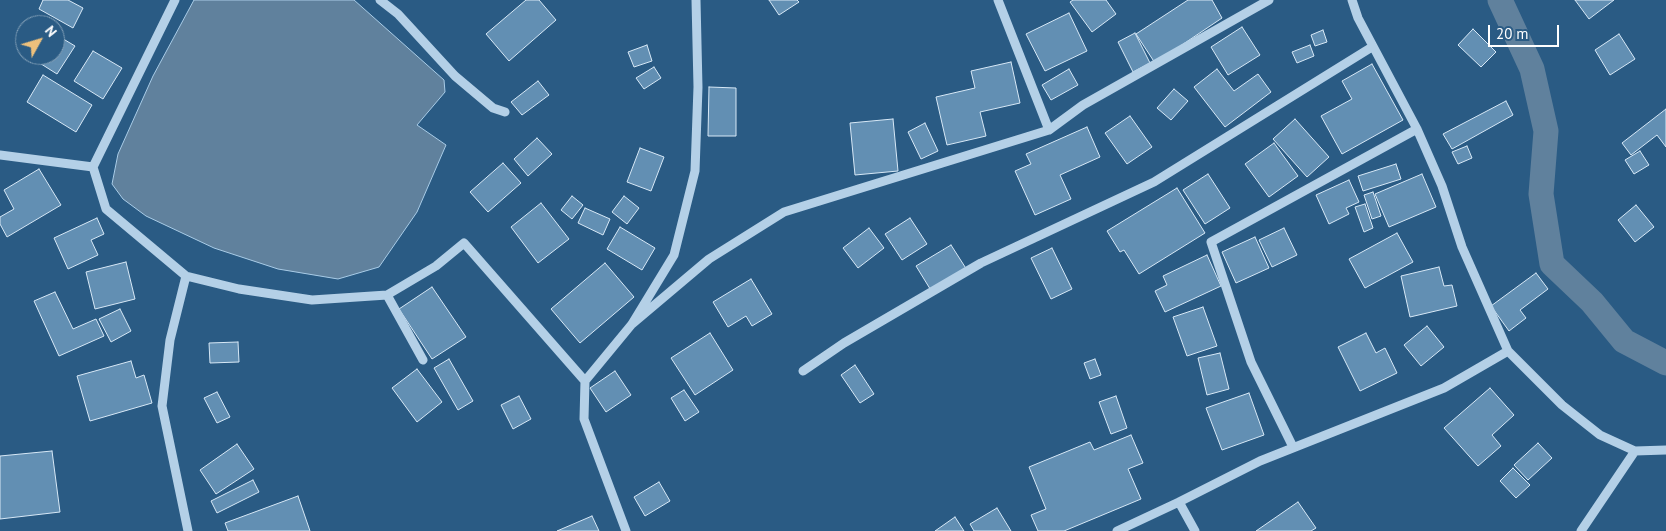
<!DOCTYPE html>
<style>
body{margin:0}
#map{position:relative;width:1666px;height:531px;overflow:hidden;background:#2a5b84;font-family:"PT Sans",sans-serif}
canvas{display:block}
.north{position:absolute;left:15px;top:15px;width:50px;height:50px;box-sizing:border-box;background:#2a5b84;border:1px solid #7f9db5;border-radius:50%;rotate:51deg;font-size:14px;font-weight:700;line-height:20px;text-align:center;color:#fff}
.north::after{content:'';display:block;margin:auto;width:18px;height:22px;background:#edc07c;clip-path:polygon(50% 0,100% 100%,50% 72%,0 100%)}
.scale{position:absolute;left:1488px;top:25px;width:71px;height:22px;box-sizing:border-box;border:2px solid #fff;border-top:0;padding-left:6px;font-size:15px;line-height:18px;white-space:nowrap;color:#fff;-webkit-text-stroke:4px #2a5b84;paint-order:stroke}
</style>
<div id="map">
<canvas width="1666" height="531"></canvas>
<div class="north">N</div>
<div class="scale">20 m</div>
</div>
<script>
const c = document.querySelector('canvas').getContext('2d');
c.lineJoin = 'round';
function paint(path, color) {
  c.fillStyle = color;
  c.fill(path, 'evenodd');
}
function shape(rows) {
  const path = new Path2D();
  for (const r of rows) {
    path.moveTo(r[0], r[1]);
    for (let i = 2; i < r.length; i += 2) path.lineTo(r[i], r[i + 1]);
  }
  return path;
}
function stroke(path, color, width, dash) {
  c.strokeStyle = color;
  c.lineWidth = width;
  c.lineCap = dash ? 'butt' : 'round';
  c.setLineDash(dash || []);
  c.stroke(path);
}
const water = shape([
 [194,0,354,0,444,80,445,92,417,125,446,145,417,212,379,267,338,279,278,269,214,248,146,216,123,199,112,184,118,154,153,76,194,0]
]);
paint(water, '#60819d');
stroke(water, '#a9cce7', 1);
stroke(shape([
 [1500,0,1532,69,1546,131,1541,194,1552,264,1592,302,1624,341,1666,363]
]), '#60819d', 25);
const building = shape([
 [43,0,68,0,83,8,73,28,39,9,43,0],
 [526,0,539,0,556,20,509,61,486,34,526,0],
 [769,0,797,0,799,2,779,15,769,0],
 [1073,0,1106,0,1116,14,1092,32,1070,2,1073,0],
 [1188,0,1212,0,1222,18,1155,63,1136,34,1188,0],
 [1575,0,1614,0,1589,19,1575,0],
 [1069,13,1087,51,1045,71,1026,34,1069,13],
 [1242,27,1260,55,1228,75,1211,47,1242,27],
 [1473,29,1496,52,1481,67,1458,45,1473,29],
 [1323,30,1327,42,1315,46,1311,35,1323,30],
 [1135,33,1150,63,1133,72,1118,42,1135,33],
 [55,34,75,46,57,74,27,55,55,55,55,34],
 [1619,34,1635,59,1610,75,1595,50,1619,34],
 [647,45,652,61,634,67,628,52,647,45],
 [1310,45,1314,56,1297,63,1292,52,1310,45],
 [93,51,122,68,103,99,74,81,93,51],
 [1011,62,1020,103,980,112,986,136,947,145,936,97,975,88,971,71,1011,62],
 [1372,64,1403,120,1342,154,1321,116,1352,99,1342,81,1372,64],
 [654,67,661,78,644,89,636,78,654,67],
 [1069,69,1078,85,1051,100,1042,85,1069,69],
 [1217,69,1234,91,1258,74,1271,92,1225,127,1194,87,1217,69],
 [43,75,92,105,76,132,27,102,43,75],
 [538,81,549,95,522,115,511,102,538,81],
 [709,87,736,88,736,136,708,136,709,87],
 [1174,89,1188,101,1171,120,1157,108,1174,89],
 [1506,101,1513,115,1452,149,1443,134,1506,101],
 [1666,109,1666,147,1657,135,1631,155,1622,143,1666,109],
 [1130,116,1152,147,1127,164,1105,133,1130,116],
 [893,119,898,171,855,175,850,123,893,119],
 [1295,119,1329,157,1307,177,1273,139,1295,119],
 [925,123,938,151,921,159,908,132,925,123],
 [1087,127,1100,157,1060,175,1071,199,1035,215,1015,171,1031,164,1026,154,1087,127],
 [537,138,552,154,528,176,514,159,537,138],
 [1274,143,1298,176,1269,197,1245,164,1274,143],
 [1467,146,1472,158,1458,164,1452,152,1467,146],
 [640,148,664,157,651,191,627,182,640,148],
 [1640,151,1649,165,1634,174,1625,160,1640,151],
 [503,163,521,183,488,212,470,192,503,163],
 [1396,164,1401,179,1363,191,1358,176,1396,164],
 [39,169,61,205,7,237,0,224,0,217,14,209,4,190,39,169],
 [1208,174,1230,208,1205,224,1183,190,1208,174],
 [1422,174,1436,207,1389,227,1375,194,1422,174],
 [1349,180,1359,202,1346,208,1349,214,1329,224,1316,195,1349,180],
 [1177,188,1205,233,1139,274,1124,250,1120,252,1107,231,1177,188],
 [1373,192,1381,216,1372,219,1364,195,1373,192],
 [572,196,583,205,572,219,561,210,572,196],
 [624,196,639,208,627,224,612,212,624,196],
 [541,203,569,239,538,263,511,227,541,203],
 [1365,204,1373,228,1364,232,1355,207,1365,204],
 [1636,205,1654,227,1635,242,1618,220,1636,205],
 [585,208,610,219,603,235,578,223,585,208],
 [97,218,104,234,91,240,98,255,68,269,54,238,97,218],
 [910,218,927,244,902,260,885,234,910,218],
 [620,227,655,248,642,270,607,249,620,227],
 [869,228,884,248,858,268,843,248,869,228],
 [1284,228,1297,255,1272,267,1259,240,1284,228],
 [1397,233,1413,262,1365,288,1349,259,1397,233],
 [1255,237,1269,268,1236,283,1222,252,1255,237],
 [951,245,967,270,932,292,916,266,951,245],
 [1052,248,1072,289,1051,299,1031,258,1052,248],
 [1207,255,1221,286,1165,312,1155,291,1167,285,1163,276,1207,255],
 [126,262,135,299,95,309,86,272,126,262],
 [605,263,634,297,580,343,551,309,605,263],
 [1439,267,1444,286,1452,285,1457,306,1410,317,1401,276,1439,267],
 [1536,273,1548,289,1520,310,1526,318,1509,331,1491,306,1536,273],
 [751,279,772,314,752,326,746,316,728,327,713,302,751,279],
 [432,287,466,337,432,359,399,309,432,287],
 [55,292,73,329,96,319,104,336,59,356,34,301,55,292],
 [1203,307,1217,346,1187,356,1173,317,1203,307],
 [120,309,131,331,111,342,99,319,120,309],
 [1427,326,1444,347,1421,366,1404,345,1427,326],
 [710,333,733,370,695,395,671,358,710,333],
 [1366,333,1376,353,1385,348,1397,373,1360,391,1338,347,1366,333],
 [238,342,239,362,210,363,209,343,238,342],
 [1220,353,1229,389,1207,395,1198,358,1220,353],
 [449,359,473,401,458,410,434,368,449,359],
 [1095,359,1101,375,1090,379,1084,363,1095,359],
 [131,361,136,378,144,375,152,403,90,421,77,376,131,361],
 [855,365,874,394,860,403,841,375,855,365],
 [417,369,442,402,417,422,392,388,417,369],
 [615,371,631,395,606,412,590,388,615,371],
 [1490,388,1514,415,1492,435,1501,446,1478,466,1444,428,1490,388],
 [684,390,699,412,685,421,671,398,684,390],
 [217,392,230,417,217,423,204,398,217,392],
 [1249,393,1264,435,1222,450,1206,408,1249,393],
 [519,396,531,419,513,429,501,405,519,396],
 [1116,396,1127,428,1111,434,1099,402,1116,396],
 [1131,435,1143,463,1128,469,1141,499,1064,531,1038,531,1031,515,1046,509,1029,467,1090,442,1094,450,1131,435],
 [1538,443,1552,458,1528,480,1514,465,1538,443],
 [237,444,254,469,216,494,200,470,237,444],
 [52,451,60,512,0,519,0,456,52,451],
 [1513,468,1530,485,1516,498,1500,481,1513,468],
 [253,480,259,492,217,513,211,501,253,480],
 [659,482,670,501,645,516,634,497,659,482],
 [298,496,310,531,228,531,225,523,298,496],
 [1298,502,1316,528,1311,531,1256,531,1298,502],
 [997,508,1011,531,974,531,970,524,997,508],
 [592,516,599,531,557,531,592,516],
 [955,517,964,531,935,531,955,517]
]);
paint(building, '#628fb3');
stroke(building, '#d7e8f6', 1);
stroke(shape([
 [175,0,93,167,106,209,186,276,239,289,312,300,387,295,423,360],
 [380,0,398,14,455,76,493,108,505,112],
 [1352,0,1358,18,1417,129,1442,186,1462,247,1508,351,1562,405,1600,435,1635,451,1666,450],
 [1049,130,1083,105,1269,0],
 [0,155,93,167],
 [186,276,170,340,162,406,188,531],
 [387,295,436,266,464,243,585,381],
 [632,324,709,259,784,212,1049,130,998,0],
 [803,371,844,343,981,263,1154,182,1372,47],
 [1293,447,1251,362,1211,242,1417,129],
 [1179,502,1260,461,1444,388,1508,351],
 [626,531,584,419,585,381,632,324,674,255,695,171,698,87,696,0],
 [1117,531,1179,502,1195,531],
 [1581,531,1635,451]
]), '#b4d0e7', 9);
</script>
